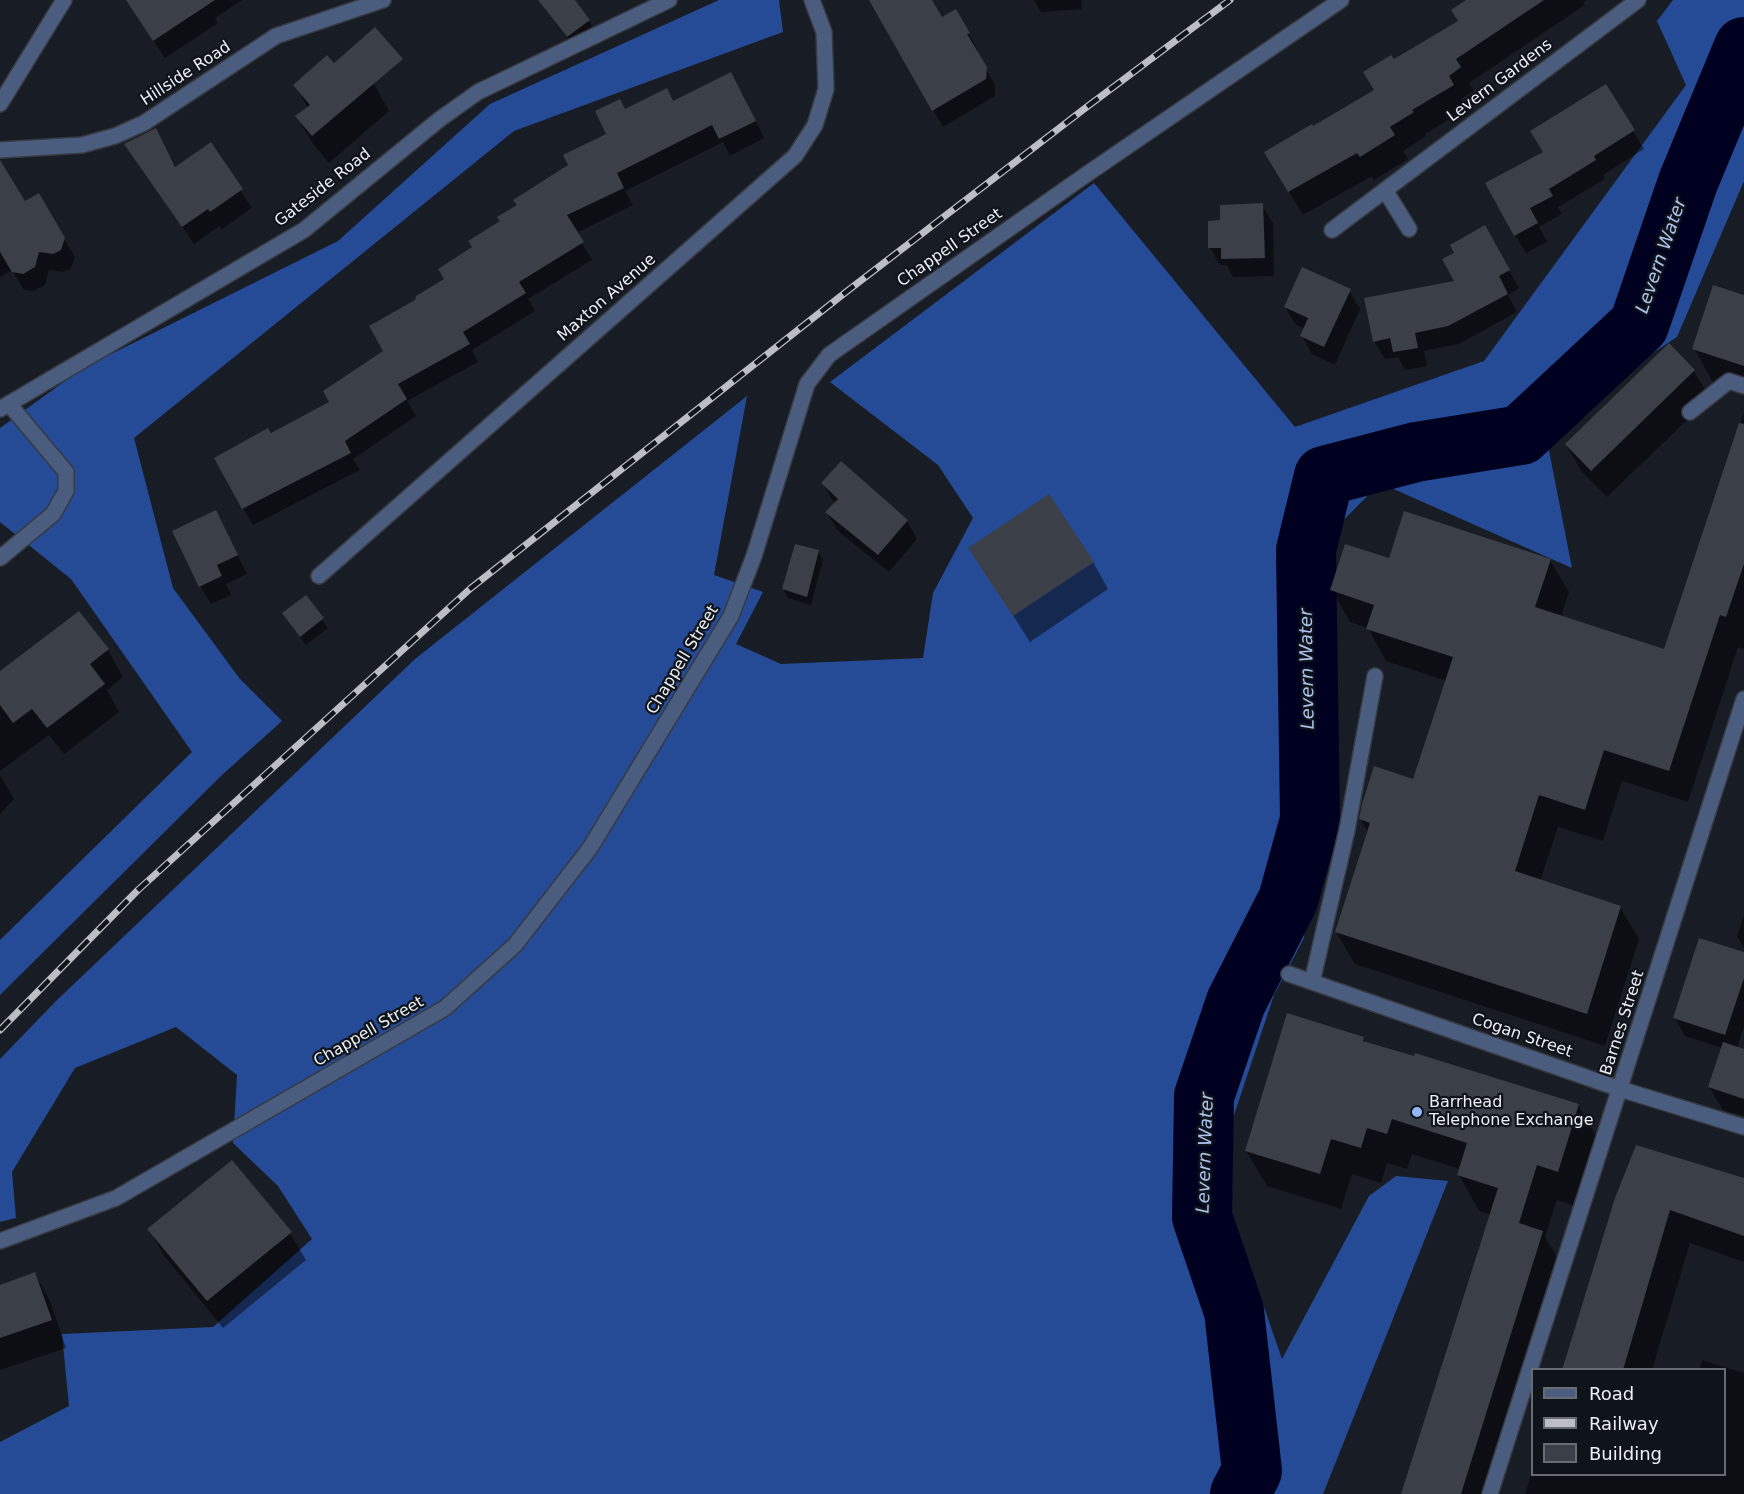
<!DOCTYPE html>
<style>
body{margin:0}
#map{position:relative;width:1744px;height:1494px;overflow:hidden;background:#181c24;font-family:"DejaVu Sans",sans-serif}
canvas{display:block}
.legend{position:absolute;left:1531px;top:1368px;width:195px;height:108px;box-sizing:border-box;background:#0f131a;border:2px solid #676b72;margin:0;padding:8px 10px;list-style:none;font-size:18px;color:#eceff5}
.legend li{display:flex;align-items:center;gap:12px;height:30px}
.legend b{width:30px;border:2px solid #676b72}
</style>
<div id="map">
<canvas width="1744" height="1494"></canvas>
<ul class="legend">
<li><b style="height:8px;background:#4b5d7f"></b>Road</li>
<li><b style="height:8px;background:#bbbec4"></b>Railway</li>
<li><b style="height:16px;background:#3a3f48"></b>Building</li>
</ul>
</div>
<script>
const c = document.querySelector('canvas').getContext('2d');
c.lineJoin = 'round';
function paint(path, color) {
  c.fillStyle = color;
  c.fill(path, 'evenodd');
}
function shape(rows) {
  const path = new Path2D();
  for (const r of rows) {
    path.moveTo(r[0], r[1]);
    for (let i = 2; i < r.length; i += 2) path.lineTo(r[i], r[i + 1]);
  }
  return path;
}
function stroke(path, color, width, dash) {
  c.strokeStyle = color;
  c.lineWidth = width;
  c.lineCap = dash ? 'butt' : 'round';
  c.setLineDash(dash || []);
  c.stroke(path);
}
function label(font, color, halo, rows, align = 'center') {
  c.font = font + ' "DejaVu Sans",sans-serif';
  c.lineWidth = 4.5;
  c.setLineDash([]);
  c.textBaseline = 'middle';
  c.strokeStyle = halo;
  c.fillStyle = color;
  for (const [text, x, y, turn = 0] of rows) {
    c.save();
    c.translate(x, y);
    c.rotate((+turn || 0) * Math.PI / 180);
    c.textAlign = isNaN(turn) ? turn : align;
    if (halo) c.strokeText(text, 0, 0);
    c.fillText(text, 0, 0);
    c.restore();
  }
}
paint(shape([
 [719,0,779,0,783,32,514,131,134,438,173,588,240,679,282,721,222,775,0,995,0,940,192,752,71,579,0,522,0,428,83,368,338,241,490,104],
 [1673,0,1744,0,1744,181,1677,337,1544,425,1572,568,1380,483,1325,539,1304,938,1274,995,1216,1169,1282,1359,1369,1196,1396,1176,1448,1181,1323,1494,0,1494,0,1442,69,1406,62,1334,213,1327,312,1239,278,1186,233,1143,237,1075,176,1027,75,1068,12,1172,16,1218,0,1222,0,1059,55,1002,415,659,747,396,714,575,763,592,736,644,781,664,923,658,933,593,973,518,938,465,830,382,1094,183,1295,427,1484,361,1686,85,1657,21]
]), '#264b96');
paint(shape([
 [141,0,242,0,215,18,218,23,165,58,142,24],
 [538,0,573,0,589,21,599,39,579,54],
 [877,0,930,0,941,19,955,11,978,50,976,52,995,85,995,96,943,127,872,3],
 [1034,0,1081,0,1082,9,1041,12],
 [1469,0,1587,0,1583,2,1585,5,1469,83,1474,91,1461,99,1466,109,1425,134,1426,136,1403,151,1408,159,1374,180,1372,176,1303,215,1266,153,1313,128,1375,90,1393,62,1459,22],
 [333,65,374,84,389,111,329,163,313,144,297,117,308,108,295,85],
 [1606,86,1644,149,1603,175,1605,179,1558,207,1562,214,1539,227,1547,242,1526,253,1515,235,1544,153],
 [741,91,764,138,730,156,723,142,625,191,633,205,576,233,592,260,528,299,535,311,472,350,478,362,407,401,416,416,353,459,360,470,253,525,243,508,271,435,332,402,385,351,416,301,446,279,474,248,519,206,608,135,625,111],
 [155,130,176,168,210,144,252,208,222,229,219,226,194,244,126,144],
 [0,191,25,203,38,195,75,257,71,268,64,272,49,270,45,285,34,291,24,290,12,270,0,277],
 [1262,205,1273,223,1274,276,1233,277,1227,265,1220,265,1210,247],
 [1495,245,1519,288,1508,295,1517,312,1459,344,1424,351,1427,366,1405,370,1398,357,1385,359,1374,341,1457,282],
 [1349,291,1360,309,1335,365,1312,354,1302,336,1305,329,1296,325,1285,307],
 [1744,297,1744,391,1712,381,1694,348],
 [1694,371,1710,398,1607,497,1582,472,1566,445],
 [1744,413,1744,649,1738,647,1688,802,1622,781,1603,841,1558,827,1540,881,1620,907,1639,939,1605,1046,1355,964,1336,932,1368,833,1360,819,1414,781,1447,681,1386,661,1368,628,1350,622,1332,590,1390,560,1550,560,1569,592,1561,617,1665,651],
 [823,484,907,521,917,539,889,572,838,531,827,513,835,504],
 [216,512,247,574,226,584,231,595,211,604,200,586],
 [970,548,1093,562,1108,589,1030,642],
 [818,552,823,560,811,605,788,598,783,589],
 [306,597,328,628,306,645,289,622],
 [79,613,108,650,123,677,107,690,119,712,64,754,49,735,0,771,0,673],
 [0,775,14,799,0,814],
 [1744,915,1744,948,1737,936],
 [1744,953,1744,1027,1737,1048,1744,1051,1744,1116,1723,1110,1709,1087,1722,1048,1685,1036,1675,1018],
 [1363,1038,1366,1043,1578,1105,1599,1141,1578,1207,1557,1200,1545,1237,1563,1268,1492,1494,1403,1494,1491,1215,1479,1211,1459,1175,1460,1169,1412,1154,1407,1169,1387,1163,1381,1183,1352,1174,1341,1209,1267,1186,1246,1151],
 [1744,1179,1744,1262,1690,1243,1652,1370,1564,1370,1617,1199],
 [149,1230,290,1233,306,1260,223,1328,165,1257],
 [35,1274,50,1301,66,1348,0,1370,0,1286],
 [1702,1360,1744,1373,1744,1494,1525,1494,1532,1471,1532,1474,1724,1474,1724,1370,1699,1370]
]), '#0007');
stroke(shape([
 [1240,1494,1252,1471,1234,1311,1202,1217,1204,1096,1236,1002,1288,900,1310,820,1306,550,1324,476,1416,452,1521,435,1639,325,1688,182,1744,47]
]), '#000021', 60);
paint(shape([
 [126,0,215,0,153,41],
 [538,0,575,0,590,20,567,37],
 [869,0,932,0,942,17,956,9,970,33,967,34,987,67,986,79,932,111],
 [1466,0,1544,0,1456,59,1461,67,1449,76,1454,85,1412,110,1414,112,1390,127,1395,135,1360,157,1357,153,1288,192,1264,152,1312,124,1313,126,1374,90,1363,72,1391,55,1394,59,1458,21,1451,10],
 [375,27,403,59,312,136,295,116,310,105,293,85,327,55,334,63],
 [731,72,756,121,719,139,712,125,617,173,624,188,567,215,584,242,519,282,526,293,463,332,470,344,398,384,407,399,345,441,351,453,242,509,214,458,268,428,271,433,329,402,323,391,383,351,369,326,415,300,416,296,444,279,438,269,472,247,468,241,500,221,497,217,517,205,513,200,568,165,563,155,606,134,595,111,620,99,625,109,667,88,673,101],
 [1606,84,1635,130,1594,156,1596,160,1549,189,1553,196,1530,208,1538,223,1514,236,1485,183,1543,152,1530,131],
 [156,128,175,167,211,142,243,189,210,212,208,209,182,227,124,144],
 [0,160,25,201,39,193,65,238,61,250,53,254,39,252,35,267,23,274,12,272,0,252],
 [1263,203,1265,258,1221,259,1221,248,1208,248,1208,221,1220,220,1220,205],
 [1485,225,1510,270,1499,276,1508,294,1448,326,1415,333,1418,348,1393,352,1390,338,1373,342,1364,298,1454,281,1442,259,1454,253,1450,245],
 [1302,267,1351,289,1324,347,1300,336,1308,318,1284,307],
 [1713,285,1744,295,1744,366,1692,349],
 [1669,343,1695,370,1591,471,1565,444],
 [1739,423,1744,424,1744,564,1726,617,1720,615,1669,771,1604,750,1585,810,1539,795,1515,871,1621,906,1587,1014,1335,932,1370,823,1359,819,1362,804,1374,766,1413,779,1453,657,1366,629,1374,605,1330,590,1345,544,1389,558,1404,511,1551,559,1535,607,1664,649],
 [841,461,908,520,878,555,825,512,838,499,821,483],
 [1049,494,1094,562,1013,616,968,548],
 [216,510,238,555,217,565,222,576,199,587,172,531],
 [795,544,819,550,807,597,782,589],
 [306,595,324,618,300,637,282,613],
 [79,611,109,649,90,664,105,684,47,728,32,709,13,723,0,705,0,671],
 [1699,938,1744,952,1744,978,1725,1035,1673,1018],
 [1287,1013,1364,1037,1363,1041,1414,1056,1415,1053,1579,1104,1558,1172,1537,1165,1519,1223,1543,1231,1461,1494,1401,1494,1498,1188,1457,1175,1467,1143,1392,1119,1387,1134,1367,1128,1361,1148,1331,1139,1320,1174,1245,1151],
 [1723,1042,1744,1049,1744,1099,1708,1087],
 [1636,1145,1744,1178,1744,1236,1670,1210,1623,1370,1562,1370,1615,1198],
 [232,1160,292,1232,207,1301,147,1229],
 [35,1272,52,1320,0,1338,0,1285]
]), '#3a3f48');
const minor = shape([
 [0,104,64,0],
 [0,150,82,145,115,136,144,123,276,36,383,0],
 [1385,190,1409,229],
 [1332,230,1638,0],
 [0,409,304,230,440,119,478,92,669,0],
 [1690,412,1729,381,1744,386],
 [0,558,53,514,66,491,66,472,9,404],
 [319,576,795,156,815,125,826,89,824,32,812,0],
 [1289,974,1620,1089,1744,1127],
 [1312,982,1347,830,1375,676],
 [0,1241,116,1198,445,1008,515,945,590,848,731,616,754,556,807,384,829,355,1087,174,1341,0],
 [1490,1494,1744,699]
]);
stroke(minor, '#363a41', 18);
stroke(minor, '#4b5d7f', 15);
const rail = shape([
 [0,1030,138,890,471,588,846,292,1088,106,1230,0]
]);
stroke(rail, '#bbbec4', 7);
stroke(rail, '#0f131a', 4.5, [14]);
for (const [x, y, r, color] of [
 [1417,1112,6,"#92b7fd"]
]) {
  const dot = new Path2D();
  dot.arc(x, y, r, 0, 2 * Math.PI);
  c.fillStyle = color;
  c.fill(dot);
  stroke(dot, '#0f131a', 2);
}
label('16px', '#eceff5', '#0f131a', [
 ["Hillside Road",186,74,-33],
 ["Levern Gardens",1500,81,-37],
 ["Gateside Road",323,188,-38],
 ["Chappell Street",950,248,-35],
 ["Maxton Avenue",607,298,-41],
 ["Chappell Street",683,660,-59],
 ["Barnes Street",1623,1023,-72],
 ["Chappell Street",369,1032,-30],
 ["Cogan Street",1522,1036,19]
]);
label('16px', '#eceff5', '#0f131a', [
 ["Barrhead",1429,1103],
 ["Telephone Exchange",1429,1121]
], 'left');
label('italic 18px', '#acc3ed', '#0f131a', [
 ["Levern Water",1662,256,-71],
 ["Levern Water",1308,669,-91],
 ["Levern Water",1206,1153,-88]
]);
</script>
